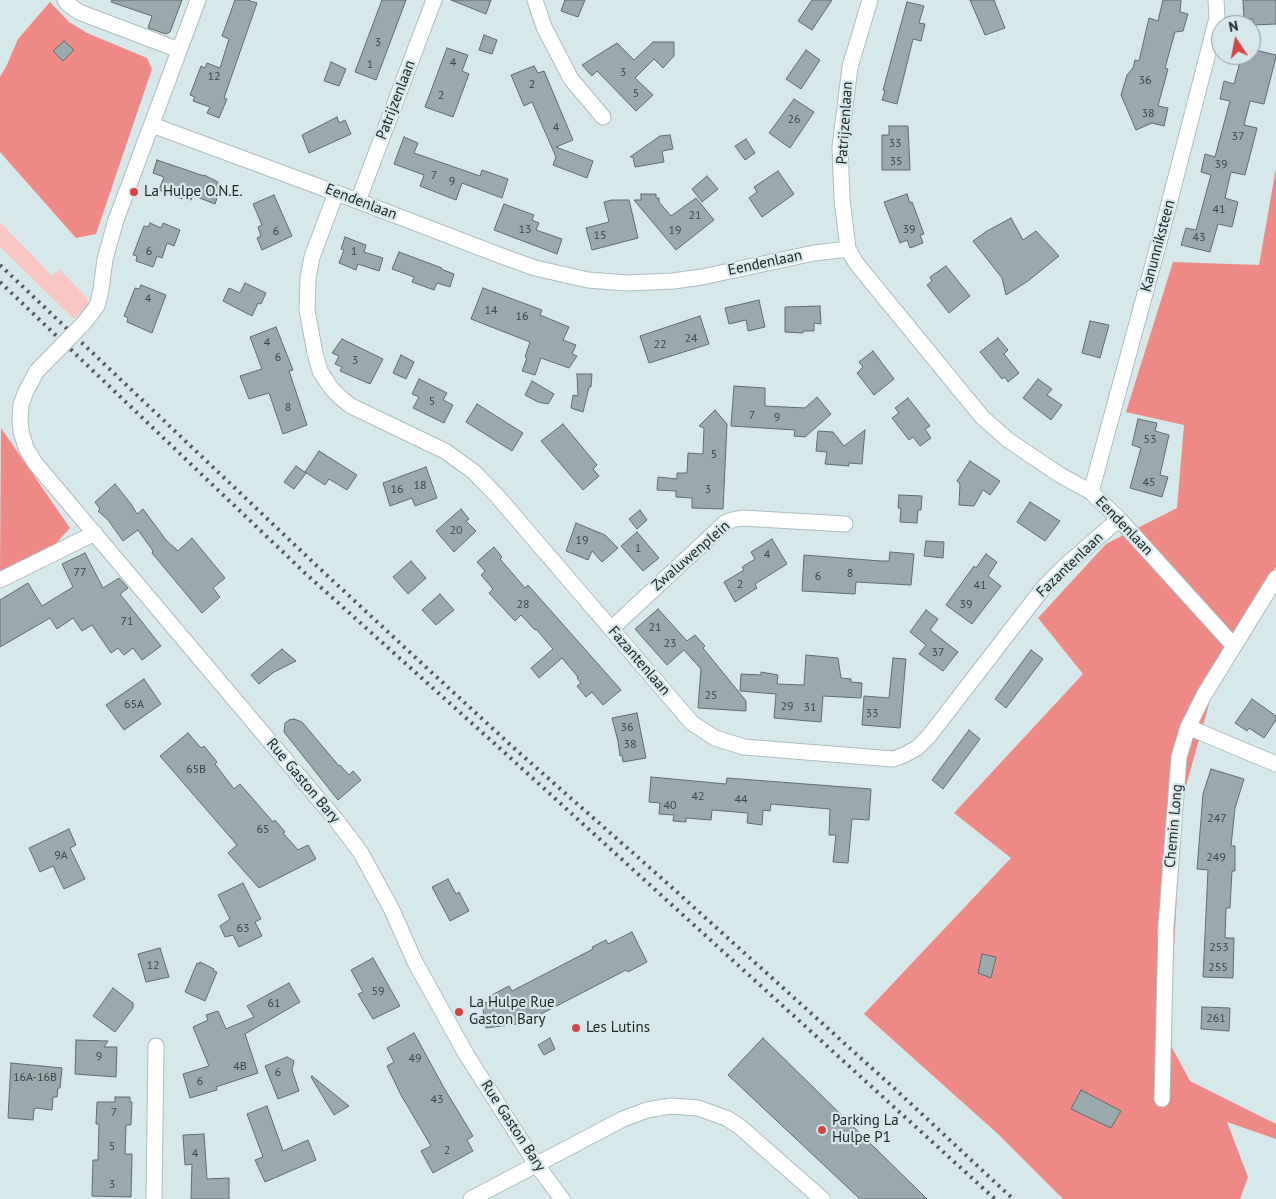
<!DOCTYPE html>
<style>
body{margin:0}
#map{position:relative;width:1276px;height:1199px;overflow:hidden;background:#d7e8eb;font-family:"PT Sans",sans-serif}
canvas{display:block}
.north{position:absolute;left:1211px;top:15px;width:50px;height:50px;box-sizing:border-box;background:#d7e8eb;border:1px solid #8e9b9d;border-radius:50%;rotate:349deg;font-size:14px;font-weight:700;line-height:20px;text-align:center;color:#212728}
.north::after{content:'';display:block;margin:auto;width:18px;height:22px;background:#d44448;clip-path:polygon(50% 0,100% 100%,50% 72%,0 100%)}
</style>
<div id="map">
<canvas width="1276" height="1199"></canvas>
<div class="north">N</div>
</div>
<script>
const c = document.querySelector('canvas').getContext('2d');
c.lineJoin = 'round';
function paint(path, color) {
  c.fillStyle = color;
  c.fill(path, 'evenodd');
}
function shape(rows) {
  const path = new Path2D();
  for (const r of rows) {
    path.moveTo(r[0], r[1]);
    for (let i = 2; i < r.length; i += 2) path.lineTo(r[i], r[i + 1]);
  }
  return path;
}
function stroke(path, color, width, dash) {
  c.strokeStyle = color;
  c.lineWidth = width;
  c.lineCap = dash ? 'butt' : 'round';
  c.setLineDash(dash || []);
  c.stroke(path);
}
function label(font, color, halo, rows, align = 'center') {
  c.font = font + ' "PT Sans",sans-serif';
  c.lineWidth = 4.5;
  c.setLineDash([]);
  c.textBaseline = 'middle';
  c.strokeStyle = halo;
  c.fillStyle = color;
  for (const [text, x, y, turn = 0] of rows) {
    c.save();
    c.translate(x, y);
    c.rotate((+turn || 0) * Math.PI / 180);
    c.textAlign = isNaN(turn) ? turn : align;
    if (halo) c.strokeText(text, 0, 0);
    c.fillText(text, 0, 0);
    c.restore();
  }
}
paint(shape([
 [0,222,52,276,60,270,87,298,88,306,74,319,0,247]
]), '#f9c6c3');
paint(shape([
 [50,2,69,22,87,33,147,58,152,69,96,234,76,238,0,152,0,77,6,67,18,39],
 [1276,168,1276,567,1224,651,1182,800,1169,1042,1190,1081,1276,1124,1276,1139,1227,1122,1248,1177,1240,1199,1063,1199,998,1134,864,1014,1011,858,954,813,1083,674,1038,618,1106,544,1177,508,1184,425,1126,412,1173,262,1259,265],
 [1,428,70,528,49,551,0,575]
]), '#ee8985');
const building = shape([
 [112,0,182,0,170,32,166,34,148,28,152,16,111,2,112,0],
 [235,0,247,0,257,3,224,98,227,99,219,118,207,113,210,107,193,101,195,97,190,95,201,66,205,68,207,63,220,68,229,39,222,36,235,0],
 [382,0,406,0,376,80,355,72,382,0],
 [451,0,491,0,486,14,451,0],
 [565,0,585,0,578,17,561,11,565,0],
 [812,0,832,0,812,30,798,21,812,0],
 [970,0,994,0,1005,28,985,35,970,0],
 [1163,0,1181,0,1180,12,1188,14,1183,31,1175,32,1165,68,1168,69,1158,106,1168,108,1164,126,1152,123,1136,130,1121,95,1127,75,1133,68,1135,60,1139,61,1149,18,1158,21,1163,0],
 [1243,0,1276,0,1276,24,1253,25,1253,19,1244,19,1243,0],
 [907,2,924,6,919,23,925,24,921,41,913,39,897,104,882,100,885,91,883,90,907,2],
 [484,35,497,40,492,54,479,50,484,35],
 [64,41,74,50,63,61,53,51,64,41],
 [653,42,674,42,674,56,663,68,654,59,635,78,653,95,636,111,597,71,592,76,582,65,617,43,634,60,653,42],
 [447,48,468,55,462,71,469,74,453,117,425,107,447,48],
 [1251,49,1276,55,1276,57,1264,104,1250,101,1244,125,1257,128,1245,175,1231,172,1225,198,1238,202,1232,227,1218,224,1210,252,1181,245,1186,228,1196,230,1211,175,1201,172,1205,154,1215,157,1230,101,1220,99,1224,81,1234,84,1242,55,1251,55,1251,49],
 [806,50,820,60,801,89,786,79,806,50],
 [331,62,346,69,339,86,324,81,331,62],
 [534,66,538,73,544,71,573,140,556,147,593,161,587,178,553,165,556,157,532,102,524,106,511,75,534,66],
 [794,99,814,112,790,148,769,133,794,99],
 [337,117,339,123,345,120,351,134,309,153,302,135,337,117],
 [889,126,908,126,910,170,882,170,882,135,889,135,889,126],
 [670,135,673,149,662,151,664,162,635,167,633,157,630,157,660,136,670,135],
 [404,137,418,143,414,153,480,176,482,170,508,179,502,198,462,183,456,200,420,186,424,175,394,164,404,137],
 [746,139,755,153,745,160,735,146,746,139],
 [157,160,204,176,204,175,218,182,217,185,221,186,215,204,197,197,196,186,191,200,182,197,182,199,159,190,164,177,153,173,157,160],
 [778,171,794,194,762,217,749,198,757,192,754,187,778,171],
 [707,176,718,189,702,202,692,189,707,176],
 [641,194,656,194,656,198,659,198,659,202,671,216,696,198,714,220,676,250,634,200,641,200,641,194],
 [907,194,910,203,912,202,924,234,920,235,923,243,910,248,907,240,900,243,884,202,907,194],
 [274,195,292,236,262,250,257,238,261,236,258,227,262,225,253,204,274,195],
 [612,200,629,200,638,238,592,250,586,228,609,222,604,202,612,200],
 [504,204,534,215,532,220,539,223,536,230,562,239,557,254,494,230,504,204],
 [1011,218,1023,240,1036,231,1059,256,1028,281,1006,295,1002,278,973,241,987,231,1011,218],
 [150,223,161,228,163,223,180,230,174,246,167,243,162,258,157,256,153,267,136,261,137,256,133,255,144,226,148,227,150,223],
 [345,237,366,245,364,252,383,258,379,271,358,264,356,270,339,263,344,250,341,249,345,237],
 [399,252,442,268,441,269,454,274,450,287,437,283,434,290,412,282,414,277,392,269,399,252],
 [946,266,970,296,949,313,927,285,932,281,930,277,946,266],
 [245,283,266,293,261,304,258,303,252,316,223,301,229,288,240,293,245,283],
 [141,285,166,295,152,333,127,322,128,318,124,316,135,288,139,289,141,285],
 [483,288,542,310,540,315,569,327,563,340,576,345,572,354,577,356,569,368,541,358,535,375,522,371,527,358,525,357,530,342,471,319,483,288],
 [759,300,765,327,748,331,746,320,729,324,725,308,759,300],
 [820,306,821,324,814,323,814,331,803,331,803,333,785,332,785,307,820,306],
 [700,316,709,344,649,363,640,336,700,316],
 [1090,321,1109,325,1100,358,1082,353,1090,321],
 [276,327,293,370,289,371,307,425,283,434,269,393,249,399,240,376,262,369,250,337,276,327],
 [998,338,1008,350,1004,354,1019,373,1008,382,1005,377,1002,379,980,352,998,338],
 [342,339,383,359,370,384,340,371,342,367,335,364,339,356,332,353,342,339],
 [873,351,894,379,874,395,857,373,863,367,859,362,873,351],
 [401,355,414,362,406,379,393,373,401,355],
 [577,374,592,374,591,387,589,387,583,412,571,408,573,395,578,396,577,374],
 [419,379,447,393,443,400,453,405,444,423,413,408,419,397,412,394,419,379],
 [1038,379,1052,389,1047,395,1062,405,1051,420,1023,398,1038,379],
 [532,381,554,394,548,404,538,402,525,395,532,381],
 [734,386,765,388,765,406,805,408,817,397,831,414,805,437,794,436,795,430,731,426,734,386],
 [908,398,930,426,925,429,931,438,920,446,913,437,909,440,892,418,899,413,895,408,908,398],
 [477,404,523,433,512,451,466,422,477,404],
 [715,410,727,424,723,509,692,508,692,498,676,497,676,491,657,490,658,477,677,479,677,473,687,473,688,453,703,454,704,428,699,426,715,410],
 [1138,419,1157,423,1155,431,1169,435,1160,475,1168,477,1162,497,1130,488,1141,448,1132,445,1138,419],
 [563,424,597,465,593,469,599,476,583,490,541,441,563,424],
 [865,430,862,464,849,463,849,466,825,464,827,452,816,451,818,431,833,432,844,446,865,430],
 [319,451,357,475,347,490,329,479,325,485,305,472,319,451],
 [970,461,1000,481,990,495,983,490,974,506,959,505,960,484,957,481,970,461],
 [296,466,306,473,294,489,284,482,296,466],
 [426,467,437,498,415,506,412,498,390,506,383,483,426,467],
 [115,484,131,504,137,514,143,509,166,540,178,551,192,538,225,578,213,588,220,597,202,613,152,553,153,551,138,530,123,541,108,520,98,511,100,509,95,502,115,484],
 [899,495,922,496,921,510,918,510,917,523,900,522,901,508,898,508,899,495],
 [1030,502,1060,521,1045,541,1017,522,1030,502],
 [461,509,469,519,466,521,476,531,454,552,436,531,461,509],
 [640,510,647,520,637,529,629,519,640,510],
 [576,523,605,535,618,548,602,562,592,551,588,560,566,551,576,523],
 [637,532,659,558,643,571,621,546,637,532],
 [772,539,787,564,755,584,757,588,735,602,724,582,744,570,742,567,755,559,751,552,772,539],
 [926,541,944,542,943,558,924,556,926,541],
 [494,547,502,557,500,559,525,588,528,585,621,690,603,705,592,692,586,697,577,686,581,683,577,678,578,677,562,658,539,678,531,668,553,649,536,629,535,630,521,615,515,621,489,593,493,589,481,575,485,571,477,562,494,547],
 [890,552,914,554,911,585,856,582,855,594,802,591,804,555,881,561,889,561,890,552],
 [85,553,103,588,119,578,128,588,120,594,161,646,142,660,133,648,124,655,118,648,111,653,92,625,82,631,73,618,57,629,50,618,0,647,0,600,28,583,42,606,73,587,62,564,85,553],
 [986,554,997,562,988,576,1001,586,972,624,946,605,974,566,976,568,986,554],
 [411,561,426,578,408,594,393,577,411,561],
 [440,594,454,610,436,625,422,610,440,594],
 [658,609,687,641,695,635,705,646,703,648,746,701,746,711,698,708,701,669,684,650,667,665,635,629,658,609],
 [926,610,938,619,930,630,958,652,943,671,919,654,926,645,910,632,926,610],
 [282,649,296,661,274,672,259,684,251,675,282,649],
 [1031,650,1043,659,1006,708,995,699,1031,650],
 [806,655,838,658,841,678,851,679,851,682,862,683,861,698,823,696,821,722,774,718,776,694,740,691,741,674,761,675,761,672,778,675,777,684,804,685,806,655],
 [893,658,906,659,900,728,862,725,864,696,889,698,893,658],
 [144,679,161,704,124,730,106,705,144,679],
 [1252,699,1276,716,1276,720,1264,738,1249,728,1247,731,1235,723,1252,699],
 [637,713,646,758,623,762,622,755,620,756,618,741,612,718,637,713],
 [294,719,302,722,339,766,340,765,349,775,353,771,361,780,338,800,284,732,285,723,289,720,294,719],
 [969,730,980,739,943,789,932,780,969,730],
 [188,733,201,748,204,746,217,762,215,764,234,789,240,784,273,822,275,820,285,832,283,833,298,850,308,845,316,859,259,888,228,853,237,845,160,756,188,733],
 [1211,769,1244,779,1235,808,1231,846,1235,846,1235,871,1232,871,1230,908,1226,908,1225,938,1234,938,1233,978,1203,977,1208,870,1197,869,1203,794,1211,769],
 [651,777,726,784,727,778,871,789,869,820,852,819,848,863,833,862,836,835,829,835,830,809,771,804,770,811,763,810,762,825,747,823,748,813,712,810,711,820,686,818,686,822,673,821,674,815,659,814,660,803,649,802,651,777],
 [69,829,76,845,70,848,85,879,64,889,53,866,40,872,29,848,69,829],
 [448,879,456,894,459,892,469,911,450,921,432,887,448,879],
 [243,883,261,919,255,922,262,936,239,947,233,935,225,937,220,926,230,919,218,895,243,883],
 [632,932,647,962,628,972,626,970,518,1026,517,1024,486,1028,482,1003,493,1002,490,996,509,986,512,991,593,949,592,947,606,940,608,944,632,932],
 [160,948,169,977,146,982,138,954,160,948],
 [982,954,996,957,991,978,978,973,982,954],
 [373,958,400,1006,373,1019,358,994,363,992,351,970,373,958],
 [200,962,214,969,213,971,217,972,205,1001,185,992,197,963,199,964,200,962],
 [289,983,300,1002,245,1034,258,1073,216,1087,217,1090,190,1098,183,1074,209,1066,193,1027,208,1020,206,1015,218,1011,226,1029,254,1017,247,1006,289,983],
 [113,988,133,1003,133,1008,115,1032,93,1016,113,988],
 [1202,1007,1230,1008,1229,1031,1201,1029,1202,1007],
 [414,1033,444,1088,473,1136,467,1140,473,1151,433,1173,421,1151,431,1146,401,1095,387,1066,394,1062,387,1048,414,1033],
 [550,1038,555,1049,544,1055,538,1045,550,1038],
 [763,1038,817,1091,927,1199,860,1199,728,1075,763,1038],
 [76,1040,108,1041,104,1047,117,1047,116,1077,75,1074,76,1040],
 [287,1057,294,1061,292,1070,299,1091,278,1099,265,1066,287,1057],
 [11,1063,62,1068,60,1088,58,1088,57,1097,53,1097,52,1110,36,1108,34,1109,33,1120,8,1118,11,1063],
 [312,1076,349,1106,334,1115,311,1077,312,1076],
 [1081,1090,1121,1111,1111,1128,1071,1109,1081,1090],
 [115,1097,130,1097,130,1102,132,1102,131,1125,126,1125,125,1154,132,1154,131,1197,92,1196,93,1160,98,1160,99,1124,96,1124,97,1102,115,1102,115,1097],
 [267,1106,283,1151,308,1140,316,1160,265,1182,255,1160,263,1157,247,1114,267,1106],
 [204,1134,207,1179,229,1178,229,1199,191,1199,192,1164,185,1165,183,1135,204,1134]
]);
paint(building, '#99a9ac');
stroke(building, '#5e6d6f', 1);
const minor = shape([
 [65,0,68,4,79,12,179,50],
 [535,0,544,27,571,79,603,117],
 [152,125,358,201,507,258,535,268,588,280,627,283,673,281,702,277,814,253,848,249,856,263,982,417,1008,440,1060,475,1091,492,1119,519,1234,646],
 [336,193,312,257,308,278,307,310,315,353,320,371,331,388,341,398,351,406,445,451,474,472,498,497,692,723,715,738,744,747,893,759,904,755,917,748,929,736,1044,587,1064,567,1119,519],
 [358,201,434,0],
 [848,249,842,199,840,147,850,67,870,0],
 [84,323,97,306,101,290,105,259,116,220,198,0],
 [37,371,26,391,21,405,20,418,21,431,26,448,35,463,337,821,361,853,392,910,415,962,466,1054,536,1164,562,1199],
 [1091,492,1161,235,1217,18,1216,0],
 [0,580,95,533],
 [611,629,725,523,732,520,742,518,845,524],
 [1188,727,1276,764],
 [1162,1099,1166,926,1179,757,1188,727,1204,695,1276,578],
 [154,1199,156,1046],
 [471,1199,623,1119,647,1110,671,1106,698,1108,726,1118,739,1126,822,1199]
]);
stroke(minor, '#adbdc0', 17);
stroke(minor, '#fff', 15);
stroke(shape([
 [0,265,317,566,416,658,515,749,658,875,895,1089,1013,1199],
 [0,282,306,574,505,753,995,1199]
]), '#535c5d', 4, [2.5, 5]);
const minorBridge = shape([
 [37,371,84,323]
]);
stroke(minorBridge, '#adbdc0', 17, []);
stroke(minorBridge, '#fff', 15);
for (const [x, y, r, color] of [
 [134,192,5,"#d44448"],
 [459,1012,5,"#d44448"],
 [576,1028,5,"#d44448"],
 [822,1130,5,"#d44448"]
]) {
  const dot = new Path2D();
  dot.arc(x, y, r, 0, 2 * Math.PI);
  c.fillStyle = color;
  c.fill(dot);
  stroke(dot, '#d7e8eb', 2);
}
label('12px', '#3f4849', null, [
 ["3",378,43],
 ["4",453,63],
 ["1",370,65],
 ["3",623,73],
 ["12",214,77],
 ["36",1145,81],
 ["2",532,85],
 ["5",636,94],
 ["2",441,96],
 ["38",1148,114],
 ["26",794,120],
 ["4",556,128],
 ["37",1238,137],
 ["33",895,144],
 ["35",896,162],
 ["39",1221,165],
 ["7",434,176],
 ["9",452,182],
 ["41",1219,210],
 ["21",695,216],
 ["13",525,230],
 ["39",909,230],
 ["19",675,231],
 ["6",276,232],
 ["15",600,236],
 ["43",1199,238],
 ["6",149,252],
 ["1",354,252],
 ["4",148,299],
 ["14",491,311],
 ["16",522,317],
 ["24",691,339],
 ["4",267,343],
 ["22",660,345],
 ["6",278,358],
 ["3",355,361],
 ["5",432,402],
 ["8",288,408],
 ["7",752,416],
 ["9",777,418],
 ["53",1150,440],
 ["5",714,455],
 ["45",1149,483],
 ["18",420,486],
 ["16",397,490],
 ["3",708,490],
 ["20",456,531],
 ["19",582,541],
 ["1",638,549],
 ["4",767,555],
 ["77",80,573],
 ["8",850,574],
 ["6",818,577],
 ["2",740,585],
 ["41",980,586],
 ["28",523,605],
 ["39",966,605],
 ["71",127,622],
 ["21",655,628],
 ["23",670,644],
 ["37",938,653],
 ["25",711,696],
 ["65A",134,705],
 ["29",787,707],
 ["31",810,708],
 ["33",872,714],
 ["36",627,728],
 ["38",630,745],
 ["65B",196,770],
 ["42",698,797],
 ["44",741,800],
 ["40",670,806],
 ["247",1217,819],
 ["65",263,830],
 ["9A",61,856],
 ["249",1216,858],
 ["63",243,929],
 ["253",1219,948],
 ["12",153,966],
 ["255",1218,968],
 ["59",378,992],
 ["61",274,1004],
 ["261",1216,1019],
 ["9",99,1057],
 ["49",415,1059],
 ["4B",240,1067],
 ["6",278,1073],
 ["16A-16B",35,1078],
 ["6",200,1082],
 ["43",437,1100],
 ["7",114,1113],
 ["5",112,1147],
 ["2",447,1151],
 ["4",195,1154],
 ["3",112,1185]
]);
label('15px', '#212728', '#d7e8eb', [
 ["Patrijzenlaan",396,100,-69],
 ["Patrijzenlaan",845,123,-86],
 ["Eendenlaan",361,202,21],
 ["Kanunniksteen",1158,246,-75],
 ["Eendenlaan",765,263,-12],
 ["Eendenlaan",1124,526,46],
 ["Zwaluwenplein",691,556,-41],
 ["Fazantenlaan",1070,565,-44],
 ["Fazantenlaan",639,661,49],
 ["Rue Gaston Bary",303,781,50],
 ["Chemin Long",1174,826,-85],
 ["Rue Gaston Bary",513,1126,57]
]);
label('15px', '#212728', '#d7e8eb', [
 ["La Hulpe O.N.E.",144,192],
 ["La Hulpe Rue",469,1003],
 ["Gaston Bary",469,1020],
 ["Les Lutins",586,1028],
 ["Parking La",832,1121],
 ["Hulpe P1",832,1138]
], 'left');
</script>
